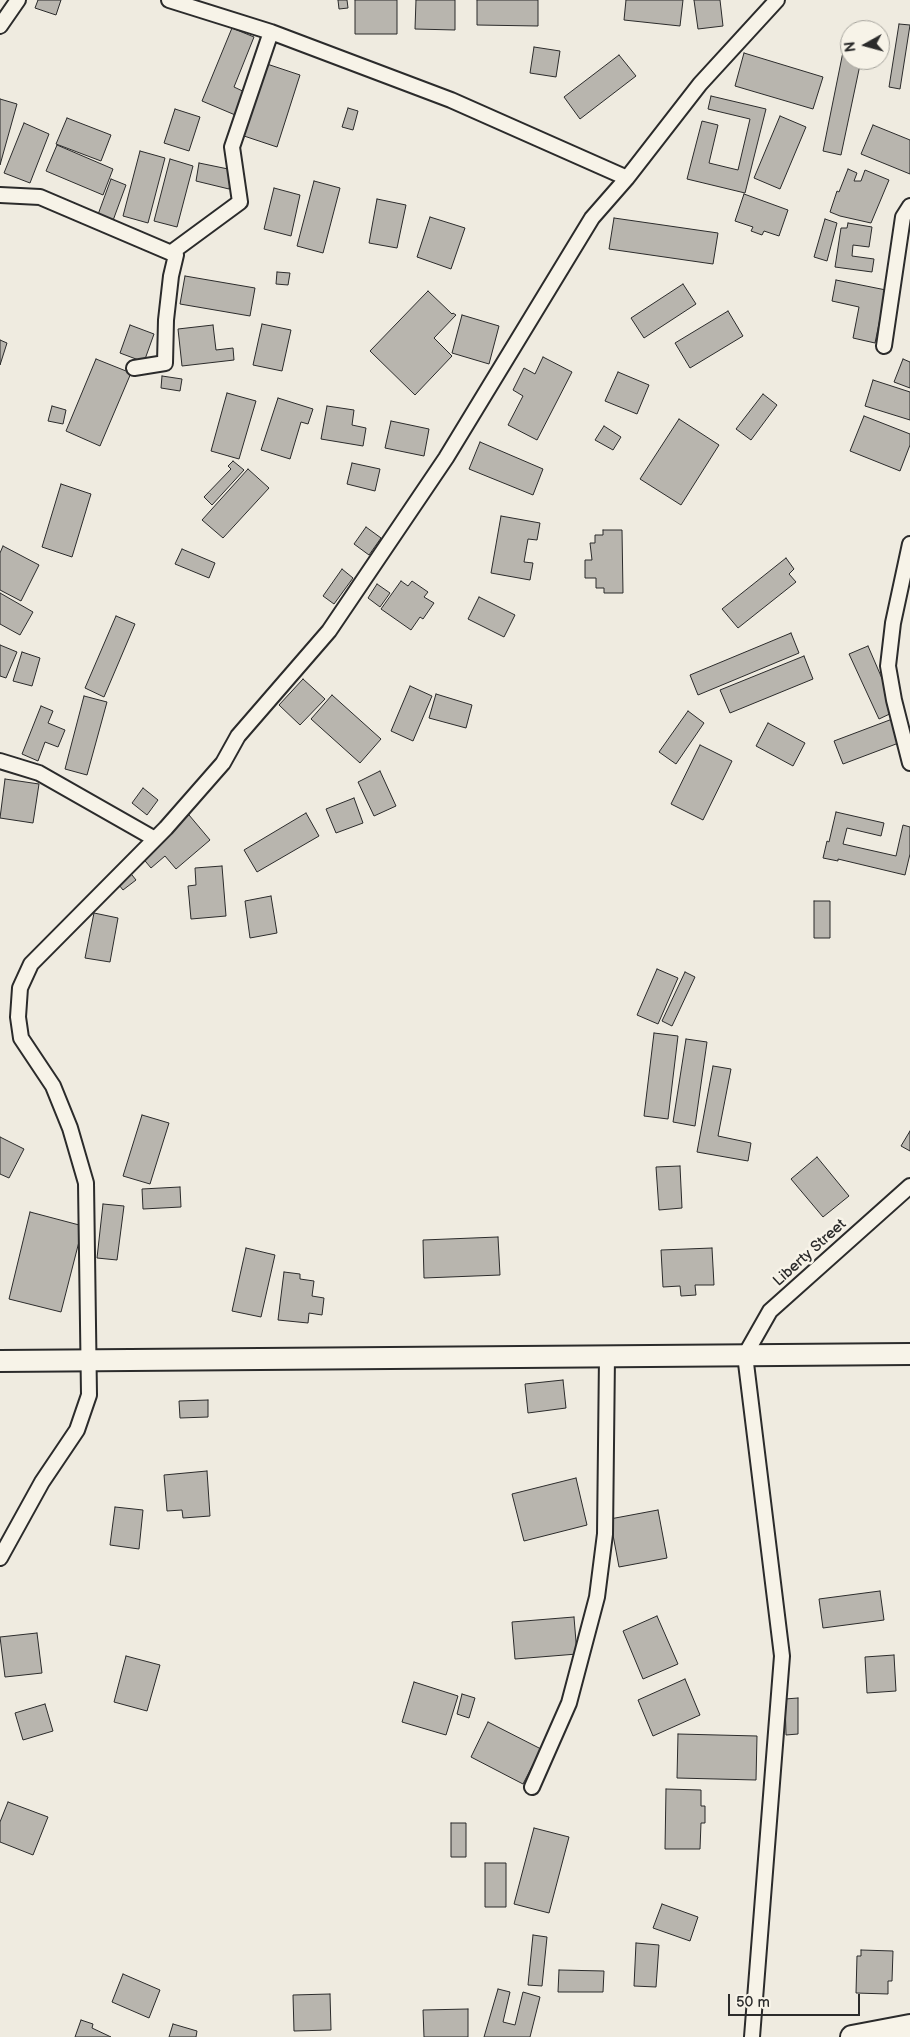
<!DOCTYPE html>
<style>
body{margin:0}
#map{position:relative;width:910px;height:2037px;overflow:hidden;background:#efebe0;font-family:"Balsamiq Sans",sans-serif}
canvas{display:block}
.north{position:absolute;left:840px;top:20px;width:50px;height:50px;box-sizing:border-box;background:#f7f3e8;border:1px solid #a5a39c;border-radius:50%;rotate:263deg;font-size:14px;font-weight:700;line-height:20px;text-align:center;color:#2b2b2b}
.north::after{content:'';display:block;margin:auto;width:18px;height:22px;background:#2b2b2b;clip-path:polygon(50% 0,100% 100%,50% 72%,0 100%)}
.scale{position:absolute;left:728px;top:1994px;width:132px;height:22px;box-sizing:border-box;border:2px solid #2b2b2b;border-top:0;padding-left:6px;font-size:15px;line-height:18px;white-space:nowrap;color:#2b2b2b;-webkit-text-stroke:4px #f7f3e8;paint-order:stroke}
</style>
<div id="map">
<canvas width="910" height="2037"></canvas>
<div class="north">N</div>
<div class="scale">50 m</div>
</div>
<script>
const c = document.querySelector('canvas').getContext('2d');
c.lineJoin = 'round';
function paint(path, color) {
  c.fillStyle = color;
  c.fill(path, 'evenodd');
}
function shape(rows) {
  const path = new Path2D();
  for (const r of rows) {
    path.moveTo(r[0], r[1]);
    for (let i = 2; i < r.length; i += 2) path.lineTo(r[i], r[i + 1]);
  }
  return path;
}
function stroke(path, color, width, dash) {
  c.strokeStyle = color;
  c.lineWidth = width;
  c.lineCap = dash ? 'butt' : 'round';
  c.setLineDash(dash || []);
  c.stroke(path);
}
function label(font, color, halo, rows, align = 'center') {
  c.font = font + ' "Balsamiq Sans",sans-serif';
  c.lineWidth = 5;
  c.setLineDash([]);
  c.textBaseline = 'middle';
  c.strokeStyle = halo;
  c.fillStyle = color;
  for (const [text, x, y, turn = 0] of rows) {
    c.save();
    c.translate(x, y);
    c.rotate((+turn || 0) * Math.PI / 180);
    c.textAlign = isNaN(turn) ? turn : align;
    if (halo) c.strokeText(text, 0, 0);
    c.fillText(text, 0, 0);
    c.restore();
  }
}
const building = shape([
 [38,0,61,0,56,15,35,8,38,0],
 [338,0,347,0,348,8,339,9,338,0],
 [355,0,397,0,397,34,355,34,355,0],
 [416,0,455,0,455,30,415,29,416,0],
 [477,0,538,0,538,26,477,25,477,0],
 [626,0,683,0,680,26,624,20,626,0],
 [694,0,720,0,723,26,698,29,694,0],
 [899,24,910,25,900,89,889,87,899,24],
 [232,28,254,37,234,87,249,94,240,117,202,101,232,28],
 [845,42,850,43,850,60,861,60,841,155,823,151,845,42],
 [534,47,560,51,556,77,530,73,534,47],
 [744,53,823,77,813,109,735,86,744,53],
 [619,55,636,76,580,119,564,97,619,55],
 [267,64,300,75,277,147,244,136,267,64],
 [711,96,766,109,745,193,687,179,702,121,718,125,709,163,738,170,750,119,708,109,711,96],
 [0,99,17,104,0,165,0,99],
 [348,108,358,111,353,130,342,127,348,108],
 [175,109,200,117,189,151,164,143,175,109],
 [780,116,806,127,780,189,754,178,780,116],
 [67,118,111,135,101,161,56,144,67,118],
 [24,123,49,134,30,183,4,173,24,123],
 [873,125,910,140,910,174,861,154,873,125],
 [57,145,113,169,103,195,46,171,57,145],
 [140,151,165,158,148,223,123,216,140,151],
 [170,159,193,166,177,227,154,221,170,159],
 [199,163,233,170,229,189,196,181,199,163],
 [848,169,857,173,854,181,861,181,865,170,889,180,871,223,840,216,830,212,837,191,839,192,848,169],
 [111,179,126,185,111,226,96,220,111,179],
 [314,181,340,188,323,253,297,246,314,181],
 [274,188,300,195,291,236,264,229,274,188],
 [744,194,788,210,779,236,764,231,762,235,751,231,753,227,735,221,744,194],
 [377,199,406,205,397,248,369,243,377,199],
 [430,217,465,228,451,269,417,257,430,217],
 [614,218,718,233,713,264,609,249,614,218],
 [825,219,837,223,827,261,814,257,825,219],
 [848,223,872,227,869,247,853,245,852,256,874,259,872,272,835,267,841,228,847,228,848,223],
 [277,272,290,273,288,285,276,284,277,272],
 [185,276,255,288,250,316,180,304,185,276],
 [836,280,886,290,875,343,853,338,859,307,832,301,836,280],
 [683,284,696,304,644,338,631,318,683,284],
 [428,291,452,314,453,313,456,315,434,338,452,356,415,395,370,351,428,291],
 [728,311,743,336,690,368,675,343,728,311],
 [462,315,499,326,489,364,452,353,462,315],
 [262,324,291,330,282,371,253,365,262,324],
 [130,325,154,334,144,362,120,353,130,325],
 [213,325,216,350,233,348,234,360,182,366,178,329,213,325],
 [0,340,7,343,0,365,0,340],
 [543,357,572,372,537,440,508,425,523,396,513,390,524,368,535,374,543,357],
 [96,359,131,373,100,446,66,431,96,359],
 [903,359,910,362,910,388,894,382,903,359],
 [618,372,649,385,637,414,605,401,618,372],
 [162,376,182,379,180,391,161,388,162,376],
 [873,380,910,392,910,420,865,406,873,380],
 [227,393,256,401,239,459,211,451,227,393],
 [763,394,777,405,751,440,736,429,763,394],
 [278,398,313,409,308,424,301,422,290,459,261,450,278,398],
 [52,406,66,410,63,424,48,421,52,406],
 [327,406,354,410,352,425,366,428,363,446,321,439,327,406],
 [864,416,910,434,910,445,900,471,850,451,864,416],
 [679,419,719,445,681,505,640,479,679,419],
 [391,421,429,429,424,456,385,448,391,421],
 [604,426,621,437,613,450,595,440,604,426],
 [480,442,543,469,533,495,469,469,480,442],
 [233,461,244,470,212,505,204,497,231,469,228,466,233,461],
 [352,463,380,469,375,491,347,484,352,463],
 [248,469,269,488,223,538,202,520,248,469],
 [61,484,91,494,72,557,42,547,61,484],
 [501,516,540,523,537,540,528,539,524,562,533,563,530,580,491,573,501,516],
 [366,527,381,538,369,555,354,544,366,527],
 [603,530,622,530,623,593,604,593,604,588,596,588,596,578,585,578,585,560,592,560,590,543,595,543,595,535,603,535,603,530],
 [3,546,39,565,21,601,0,590,0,553,3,546],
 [182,549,215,563,209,578,175,564,182,549],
 [786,558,794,569,789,574,796,582,738,628,722,609,786,558],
 [342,569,353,578,334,604,323,596,342,569],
 [401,581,408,586,412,581,428,592,424,597,434,603,423,619,420,617,411,630,381,609,401,581],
 [377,584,390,593,380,607,368,598,377,584],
 [0,593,33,612,20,635,0,624,0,593],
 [479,597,515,615,504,637,468,619,479,597],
 [116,616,135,624,104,697,85,688,116,616],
 [791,633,799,653,698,695,690,675,791,633],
 [0,645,17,652,6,678,0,676,0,645],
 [868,646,896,711,879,719,849,654,868,646],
 [22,652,40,658,32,686,13,681,22,652],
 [804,656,813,679,730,713,720,690,804,656],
 [303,679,325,699,300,725,279,705,303,679],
 [410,686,432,696,413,741,391,731,410,686],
 [436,694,472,705,466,728,429,718,436,694],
 [332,695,381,739,360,763,311,719,332,695],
 [84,696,107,702,87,775,65,769,84,696],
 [41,706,53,711,48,723,65,730,58,747,45,742,38,761,22,754,41,706],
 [688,711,704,723,676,764,659,752,688,711],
 [895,718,904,741,843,764,834,741,895,718],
 [768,723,805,743,793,766,756,746,768,723],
 [700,745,732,761,703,820,671,804,700,745],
 [380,771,396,806,374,816,358,782,380,771],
 [5,779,39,784,33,823,0,818,5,779],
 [143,788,158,800,147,815,132,803,143,788],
 [354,798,363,823,336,833,326,809,354,798],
 [836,812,884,823,881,836,847,828,843,844,896,856,903,825,910,827,910,854,905,875,838,859,838,861,823,858,827,841,829,842,836,812],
 [306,813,319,836,257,872,244,850,306,813],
 [189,815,210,840,176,869,165,856,151,868,141,856,189,815],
 [222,866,226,916,191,919,188,886,196,885,195,868,222,866],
 [128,870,136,880,123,890,115,880,128,870],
 [271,896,277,933,250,938,245,901,271,896],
 [814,901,830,901,830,938,814,938,814,901],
 [94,913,118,918,110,962,85,958,94,913],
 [657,969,678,978,658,1024,637,1015,657,969],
 [685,972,695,977,672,1026,662,1021,685,972],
 [654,1033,678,1036,668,1119,644,1116,654,1033],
 [686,1039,707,1042,695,1126,673,1122,686,1039],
 [713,1066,731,1069,718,1136,751,1143,748,1161,697,1152,713,1066],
 [142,1115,169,1123,150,1184,123,1176,142,1115],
 [910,1131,910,1151,901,1146,910,1131],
 [0,1137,24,1149,9,1178,0,1174,0,1137],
 [817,1157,849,1196,823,1217,791,1179,817,1157],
 [680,1166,682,1208,659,1210,656,1167,680,1166],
 [180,1187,181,1207,143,1209,142,1189,180,1187],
 [103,1204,124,1206,117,1260,97,1258,103,1204],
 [30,1212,83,1226,61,1312,9,1299,30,1212],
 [498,1237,500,1275,424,1278,423,1240,498,1237],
 [246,1248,275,1255,261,1317,232,1311,246,1248],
 [712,1248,714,1285,695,1285,696,1295,681,1296,680,1286,663,1287,661,1250,712,1248],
 [284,1272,300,1274,300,1279,314,1281,312,1296,324,1298,322,1315,309,1313,308,1323,278,1320,284,1272],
 [563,1380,566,1408,528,1413,525,1384,563,1380],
 [208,1400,208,1417,180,1418,179,1401,208,1400],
 [207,1471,210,1516,183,1518,182,1510,167,1511,164,1475,207,1471],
 [576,1478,587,1525,524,1541,512,1494,576,1478],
 [115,1507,143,1510,139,1549,110,1545,115,1507],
 [658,1510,667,1558,619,1567,610,1519,658,1510],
 [880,1591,884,1620,823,1628,819,1599,880,1591],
 [657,1616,678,1664,643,1679,623,1631,657,1616],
 [574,1617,577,1654,515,1659,512,1622,574,1617],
 [37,1633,42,1673,5,1677,0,1637,37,1633],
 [894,1655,896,1691,867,1693,865,1657,894,1655],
 [126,1656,160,1665,147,1711,114,1702,126,1656],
 [685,1679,700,1715,653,1736,638,1700,685,1679],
 [414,1682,458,1696,446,1735,402,1722,414,1682],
 [462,1694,475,1698,469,1718,457,1714,462,1694],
 [798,1698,798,1734,786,1735,785,1699,798,1698],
 [45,1704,53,1731,23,1740,15,1713,45,1704],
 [488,1722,541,1749,523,1784,471,1757,488,1722],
 [678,1734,757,1736,756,1780,677,1778,678,1734],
 [666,1789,701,1790,701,1806,705,1806,705,1823,701,1823,700,1849,665,1849,666,1789],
 [8,1802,48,1817,33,1855,0,1842,0,1822,8,1802],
 [451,1823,466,1823,466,1857,451,1857,451,1823],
 [534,1828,569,1837,549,1913,514,1904,534,1828],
 [485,1863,506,1863,506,1907,485,1907,485,1863],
 [662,1904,698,1917,690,1941,653,1928,662,1904],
 [533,1935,547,1937,542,1986,528,1985,533,1935],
 [636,1943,659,1945,656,1987,634,1986,636,1943],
 [861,1950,893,1951,892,1981,888,1981,888,1994,856,1993,857,1956,861,1956,861,1950],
 [559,1970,604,1971,603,1992,558,1992,559,1970],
 [123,1974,160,1990,149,2018,112,2002,123,1974],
 [498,1989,510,1992,503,2022,515,2025,523,1992,540,1997,530,2037,484,2037,498,1989],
 [330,1994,331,2030,294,2031,293,1995,330,1994],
 [468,2009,468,2037,424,2037,423,2010,468,2009],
 [81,2020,93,2024,92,2028,111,2037,75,2037,81,2020],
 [173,2024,197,2031,196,2037,169,2037,173,2024]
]);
paint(building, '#b8b5ae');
stroke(building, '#2b2b2b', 1);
const minor = shape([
 [169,0,271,32,232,147,240,202,172,252],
 [0,26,18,0],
 [271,32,451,100,627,178],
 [0,195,40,197,176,255,171,276,166,320,165,363,134,368],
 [884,346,903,217,910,206],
 [910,544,893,623,888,666,894,700,910,763],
 [0,761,39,773,155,839],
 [0,1558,42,1482,77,1430,89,1395,86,1183,70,1128,53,1086,21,1038,18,1017,20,988,31,964,166,828,223,763,238,736,329,631,446,458,592,218,627,178,700,84,777,0],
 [532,1787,569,1703,597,1597,605,1534,607,1356],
 [752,2037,782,1656,745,1355,770,1311,910,1186]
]);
const secondary = shape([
 [0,1361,910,1354]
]);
const primary = shape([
 [852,2037,910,2026]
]);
stroke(minor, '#2b2b2b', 18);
stroke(secondary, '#2b2b2b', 24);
stroke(primary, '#2b2b2b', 26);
stroke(minor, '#f7f3e8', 14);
stroke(secondary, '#f7f3e8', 20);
stroke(primary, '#f7f3e8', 22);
label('15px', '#2b2b2b', '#f7f3e8', [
 ["Liberty Street",810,1253,-42]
]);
</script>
